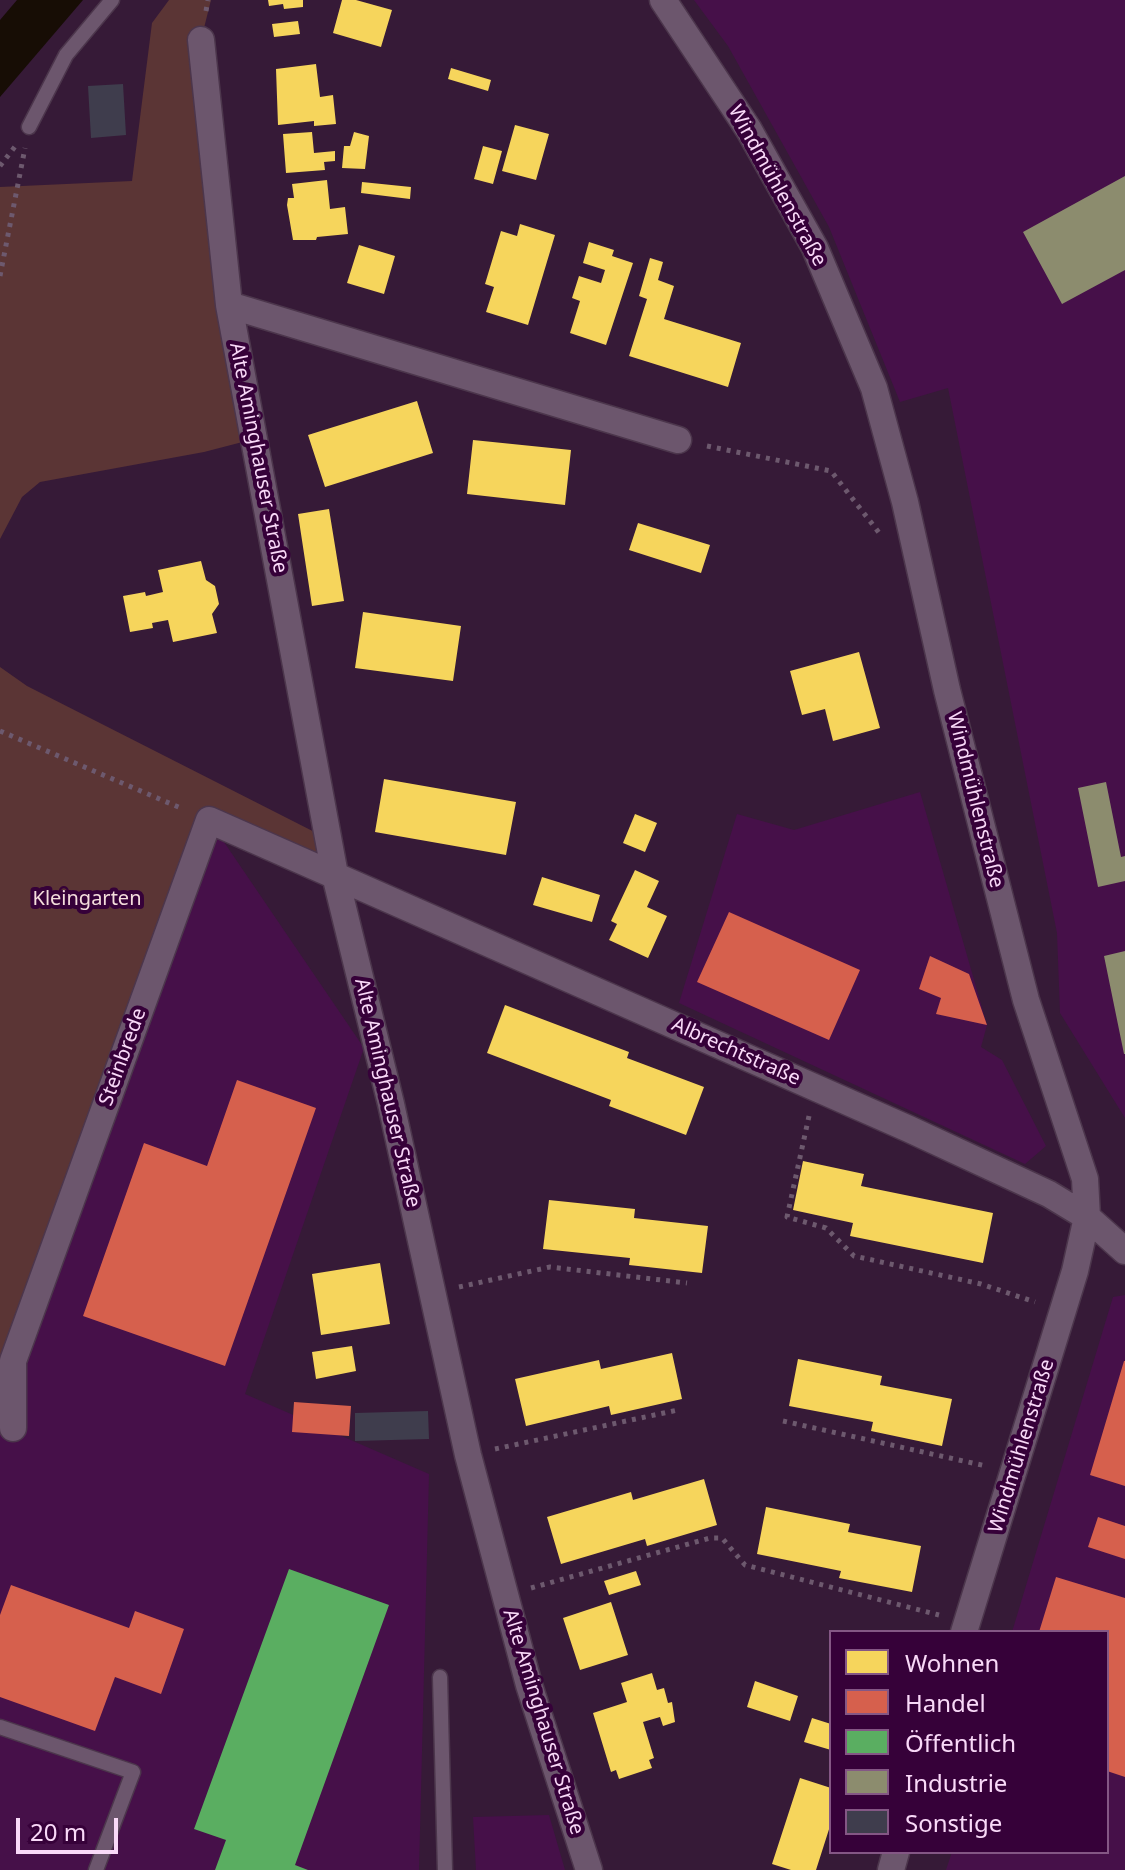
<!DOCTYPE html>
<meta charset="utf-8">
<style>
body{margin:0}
#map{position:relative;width:1125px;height:1870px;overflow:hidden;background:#361a37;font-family:"Noto Sans",sans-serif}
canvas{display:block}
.legend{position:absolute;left:829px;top:1630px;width:280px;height:224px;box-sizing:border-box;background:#360139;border:2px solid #845785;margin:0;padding:10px 14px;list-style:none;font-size:24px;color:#f9d9f8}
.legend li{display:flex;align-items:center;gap:16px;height:40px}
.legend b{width:40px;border:2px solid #845785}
.scale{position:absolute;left:16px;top:1818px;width:102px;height:36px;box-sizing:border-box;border:4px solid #f9d9f8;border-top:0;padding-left:10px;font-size:24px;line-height:28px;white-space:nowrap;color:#f9d9f8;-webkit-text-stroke:6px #360139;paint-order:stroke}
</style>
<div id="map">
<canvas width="1125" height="1870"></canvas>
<ul class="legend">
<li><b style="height:22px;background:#f6d55c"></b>Wohnen</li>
<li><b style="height:22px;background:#d6604d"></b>Handel</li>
<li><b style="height:22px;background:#5aae61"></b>Öffentlich</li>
<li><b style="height:22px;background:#8c8c6e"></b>Industrie</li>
<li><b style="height:22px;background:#3f3d4d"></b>Sonstige</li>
</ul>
<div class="scale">20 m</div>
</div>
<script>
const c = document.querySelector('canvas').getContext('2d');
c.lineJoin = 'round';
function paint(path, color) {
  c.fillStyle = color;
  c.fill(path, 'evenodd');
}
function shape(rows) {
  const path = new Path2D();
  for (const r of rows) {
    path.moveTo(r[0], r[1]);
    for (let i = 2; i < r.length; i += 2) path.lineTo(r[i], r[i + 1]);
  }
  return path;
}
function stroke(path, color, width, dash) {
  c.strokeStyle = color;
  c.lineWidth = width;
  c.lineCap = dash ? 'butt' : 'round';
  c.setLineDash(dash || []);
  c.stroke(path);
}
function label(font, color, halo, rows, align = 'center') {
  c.font = font + ' "Noto Sans",sans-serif';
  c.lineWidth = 8;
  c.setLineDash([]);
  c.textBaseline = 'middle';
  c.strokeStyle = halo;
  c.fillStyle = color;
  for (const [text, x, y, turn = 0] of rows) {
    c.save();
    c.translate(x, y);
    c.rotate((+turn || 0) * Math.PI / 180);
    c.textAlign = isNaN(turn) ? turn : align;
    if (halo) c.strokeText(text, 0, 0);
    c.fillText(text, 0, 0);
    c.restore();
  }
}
paint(shape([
 [694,0,1125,0,1125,1118,1060,1013,1057,933,948,388,900,402,829,227,728,46],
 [920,792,987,1025,981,1047,1002,1060,1046,1146,1025,1164,679,1003,737,814,794,830],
 [209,820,364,1048,245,1394,429,1474,419,1870,0,1870,0,1398],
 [1125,1295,1125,1870,946,1870,952,1852,1107,1852,1107,1632,1012,1632,1113,1297],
 [549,1815,565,1870,476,1870,473,1817]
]), '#461049');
paint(shape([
 [169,0,211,0,201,40,254,439,204,452,40,482,22,497,0,539,0,187,132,181,152,23],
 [0,667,27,686,344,847,335,875,210,820,0,1398]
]), '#5b3535');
paint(shape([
 [17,0,83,0,0,97,0,20]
]), '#170d05');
paint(shape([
 [268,0,303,0,303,7,284,9,283,4,269,6],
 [342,0,356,0,392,10,381,47,333,33],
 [298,21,300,34,274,37,272,24],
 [316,64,320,97,333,95,336,124,314,126,314,121,278,125,276,69],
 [451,68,491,80,488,91,448,79],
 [515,125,549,134,536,180,502,171],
 [312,132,314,153,335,151,335,161,324,162,325,170,286,173,283,134],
 [354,132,369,136,365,169,342,168,344,146,350,146],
 [483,146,502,151,493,184,474,179],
 [327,180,330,209,345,207,348,234,317,237,316,240,293,240,287,205,288,198,294,198,292,184],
 [362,182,411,187,410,199,361,193],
 [520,224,555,235,528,325,486,312,494,287,485,284,501,231,517,236],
 [589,242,614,250,612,256,633,263,606,345,570,333,580,301,572,298,579,276,601,283,605,270,583,263],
 [359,245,395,256,384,294,347,283],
 [650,258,663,262,658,280,674,286,664,319,741,343,728,387,629,356,647,299,639,296],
 [417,401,433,453,325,487,308,435],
 [473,440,571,450,565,505,467,494],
 [329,509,344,601,312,606,298,514],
 [638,523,710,545,701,573,629,550],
 [201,561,206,580,215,586,219,604,212,614,217,633,173,642,168,620,152,623,153,628,130,632,123,596,145,592,146,596,163,592,158,570],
 [363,612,461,626,453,681,355,668],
 [859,652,880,728,833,741,825,709,802,715,790,671],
 [384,779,516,802,506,855,375,832],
 [635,814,657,823,645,852,623,843],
 [635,870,659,881,647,907,667,916,648,958,609,940,617,924,611,921],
 [542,877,600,895,592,922,533,905],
 [505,1005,629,1052,627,1058,704,1087,686,1135,609,1106,611,1100,487,1053],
 [803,1161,864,1174,861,1186,993,1213,983,1263,850,1236,853,1223,793,1210],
 [549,1200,635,1209,634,1218,708,1226,702,1273,629,1265,630,1258,543,1249],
 [380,1263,390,1324,321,1335,312,1274],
 [352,1346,356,1371,316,1379,312,1352],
 [672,1353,682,1399,611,1415,609,1406,526,1426,515,1379,599,1360,601,1369],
 [798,1359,882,1376,880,1385,952,1399,942,1446,871,1431,873,1422,789,1406],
 [704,1479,717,1525,647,1546,645,1539,561,1564,547,1517,631,1492,633,1500],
 [766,1507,850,1524,848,1532,921,1546,912,1592,839,1578,841,1571,757,1554],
 [636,1571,641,1585,609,1595,604,1581],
 [611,1602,628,1655,580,1670,563,1618],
 [652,1673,657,1690,664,1688,668,1703,672,1702,675,1722,663,1726,660,1717,643,1722,654,1758,649,1760,652,1768,619,1779,616,1770,611,1772,593,1713,627,1702,621,1683],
 [755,1681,798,1696,790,1721,747,1707],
 [812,1718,831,1724,831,1750,804,1742],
 [800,1778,831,1788,831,1823,816,1870,791,1870,772,1864]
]), '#f6d55c');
paint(shape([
 [729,912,860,970,829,1040,697,982],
 [930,956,969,974,987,1025,936,1014,941,998,919,989],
 [237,1080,316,1108,225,1366,83,1316,144,1143,207,1166],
 [1124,1361,1125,1361,1125,1486,1090,1475],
 [294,1402,351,1406,349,1436,292,1432],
 [1098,1517,1125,1526,1125,1559,1088,1547],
 [1056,1577,1125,1598,1125,1777,1107,1771,1107,1632,1039,1632],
 [11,1585,129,1628,135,1611,184,1629,161,1694,115,1677,95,1731,0,1697,0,1615]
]), '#d6604d');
paint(shape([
 [289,1569,389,1605,295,1865,308,1870,215,1870,226,1840,194,1829]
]), '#5aae61');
paint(shape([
 [1125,176,1125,270,1062,304,1023,232],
 [1106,782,1121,857,1125,856,1125,881,1098,887,1078,788],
 [1125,951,1125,1054,1124,1054,1104,956]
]), '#8c8c6e');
paint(shape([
 [123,84,126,135,91,138,88,86],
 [428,1411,429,1439,355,1441,355,1413]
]), '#3f3d4d');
const lane = shape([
 [29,127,66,55,112,0],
 [440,1677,445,1870],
 [0,1727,133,1772,96,1870]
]);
const street = shape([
 [663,0,749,130,815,248,874,388,905,502,947,690,1026,1000,1085,1179,1087,1217,1075,1271,964,1632],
 [201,40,229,305,335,875,391,1104,468,1455,529,1685,589,1870],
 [229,305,678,440],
 [13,1428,13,1361,209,820,909,1129,1049,1194,1087,1217,1125,1251],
 [891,1870,896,1852]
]);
stroke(lane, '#4c364c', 17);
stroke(street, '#4c364c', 29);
stroke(shape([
 [206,11,208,0],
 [0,166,17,144],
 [0,276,25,148],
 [707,446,831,471,880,534],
 [0,731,183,809],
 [809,1116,787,1217,826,1228,854,1256,981,1284,1035,1302],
 [459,1287,550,1267,687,1283],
 [783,1421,986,1466],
 [495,1449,678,1410],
 [531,1588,710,1538,722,1538,745,1565,939,1615]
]), '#6d596e', 5, [4, 6]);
stroke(lane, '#6c566d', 14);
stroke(street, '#6c566d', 26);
label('20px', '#f9d9f8', '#360139', [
 ["Windmühlenstraße",777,186,61],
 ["Alte Aminghauser Straße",258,458,79],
 ["Windmühlenstraße",975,800,76],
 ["Albrechtstraße",736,1052,24],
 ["Steinbrede",123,1057,-70],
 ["Alte Aminghauser Straße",387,1093,77],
 ["Windmühlenstraße",1022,1446,-73],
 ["Alte Aminghauser Straße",543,1722,73]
]);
label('20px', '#f4dedc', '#360139', [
 ["Kleingarten",87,899]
]);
</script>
